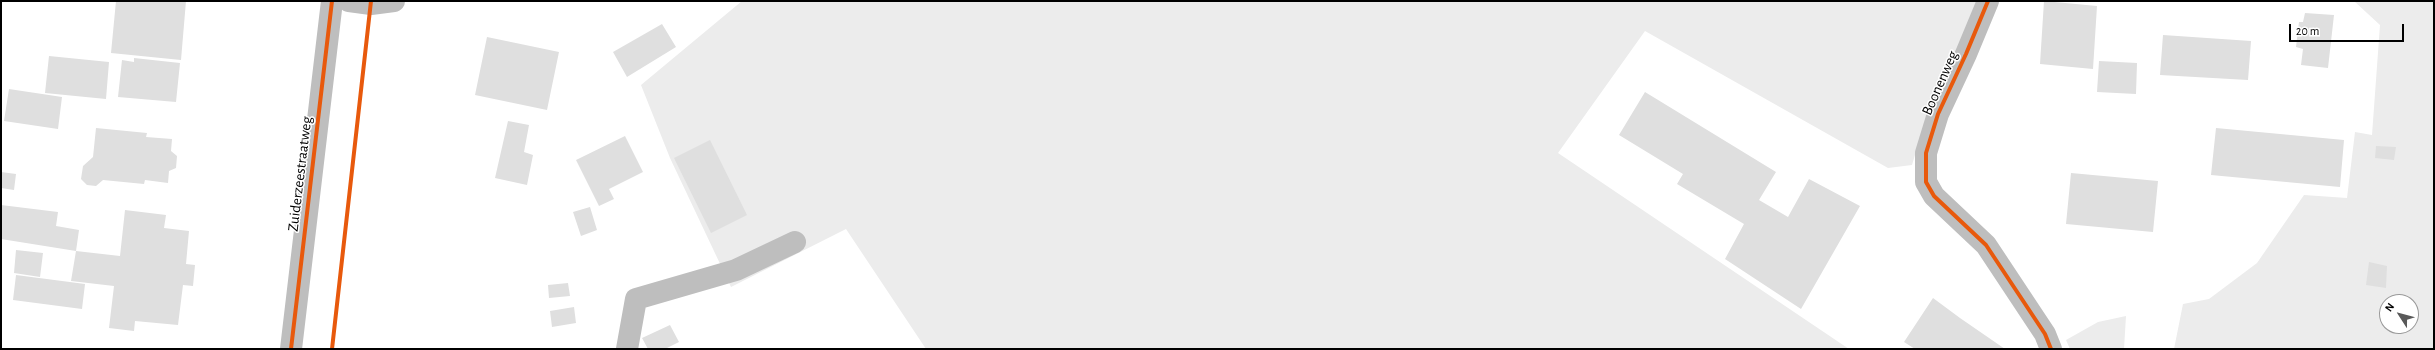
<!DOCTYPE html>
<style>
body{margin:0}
#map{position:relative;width:2435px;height:350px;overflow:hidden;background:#fff;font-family:"Alegreya Sans",sans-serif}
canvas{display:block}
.frame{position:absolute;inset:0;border:2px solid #000;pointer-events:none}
.north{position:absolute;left:2379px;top:294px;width:40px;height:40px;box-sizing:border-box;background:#fff;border:1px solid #999;border-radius:50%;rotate:306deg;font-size:11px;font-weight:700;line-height:16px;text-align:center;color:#000}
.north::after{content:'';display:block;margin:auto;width:14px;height:18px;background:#595959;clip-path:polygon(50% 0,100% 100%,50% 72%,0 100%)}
.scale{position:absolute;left:2289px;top:24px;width:115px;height:18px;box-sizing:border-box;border:2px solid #000;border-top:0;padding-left:5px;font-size:12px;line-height:14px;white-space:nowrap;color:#000;-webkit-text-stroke:3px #fff;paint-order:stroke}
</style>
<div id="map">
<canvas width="2435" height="350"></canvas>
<div class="frame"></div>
<div class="north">N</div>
<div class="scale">20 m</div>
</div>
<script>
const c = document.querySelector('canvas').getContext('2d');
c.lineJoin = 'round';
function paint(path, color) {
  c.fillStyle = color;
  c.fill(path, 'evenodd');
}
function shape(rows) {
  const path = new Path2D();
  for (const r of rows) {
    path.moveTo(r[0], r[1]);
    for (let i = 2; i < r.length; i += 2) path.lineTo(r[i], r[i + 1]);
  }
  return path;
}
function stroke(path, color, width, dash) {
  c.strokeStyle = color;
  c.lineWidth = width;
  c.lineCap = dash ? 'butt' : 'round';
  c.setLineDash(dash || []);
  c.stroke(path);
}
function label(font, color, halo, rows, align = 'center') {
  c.font = font + ' "Alegreya Sans",sans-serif';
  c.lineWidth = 3;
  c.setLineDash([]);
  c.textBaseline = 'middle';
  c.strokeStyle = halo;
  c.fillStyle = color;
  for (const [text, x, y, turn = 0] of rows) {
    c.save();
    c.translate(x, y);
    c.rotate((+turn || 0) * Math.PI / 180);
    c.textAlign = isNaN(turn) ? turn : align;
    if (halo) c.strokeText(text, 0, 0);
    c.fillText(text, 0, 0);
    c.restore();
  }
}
paint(shape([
 [742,1,1980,1,1920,138,1912,165,1888,168,1645,31,1558,153,1849,349,926,349,846,229,731,287,670,158,641,85],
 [2351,1,2434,1,2434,349,2174,349,2183,304,2209,299,2257,263,2304,195,2347,198,2355,132,2372,135,2380,25,2354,1],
 [2387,302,2411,302,2411,326,2387,326],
 [2126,316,2124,349,2070,349,2066,340,2098,322]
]), '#ececec');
paint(shape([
 [116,1,186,1,181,60,111,53],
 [2044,1,2097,6,2093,69,2040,64],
 [2305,13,2334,15,2328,68,2301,65,2303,49,2296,47,2299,22,2303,22],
 [662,24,676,47,627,77,613,52],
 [2163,35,2251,41,2248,80,2160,75],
 [487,37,559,52,547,110,475,95],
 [49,56,109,62,106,99,45,93],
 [134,58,180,63,176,102,118,97,122,60,134,62],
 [2099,61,2137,63,2136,94,2097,92],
 [9,89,62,97,58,129,4,121],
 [1645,92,1776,172,1759,200,1788,217,1809,179,1860,206,1801,309,1725,259,1744,224,1677,184,1683,174,1619,135],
 [508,121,529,125,524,152,533,155,527,185,495,178],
 [96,128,147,133,146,137,172,139,171,151,177,156,176,168,169,171,168,183,145,180,144,184,103,180,96,186,87,185,81,179,83,166,93,157],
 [2216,128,2344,140,2340,187,2211,175],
 [625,136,643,172,609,189,614,199,599,206,576,160],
 [710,140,747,215,711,233,674,158],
 [2376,146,2396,147,2394,160,2375,158],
 [1,172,16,174,14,190,1,188],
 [2071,173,2158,181,2153,232,2066,224],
 [1,205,58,212,56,226,79,230,76,251,120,256,125,210,166,215,164,228,189,231,186,264,195,265,193,286,183,285,178,325,135,321,134,331,109,328,114,286,71,281,76,251,1,239],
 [590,207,597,230,581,236,573,212],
 [16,250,43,253,40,277,14,273],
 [2369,262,2387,266,2386,288,2366,285],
 [16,275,85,284,82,309,13,300],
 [568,283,570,296,549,298,548,285],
 [1933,298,1960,318,2005,349,1915,349,1904,342],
 [574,307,576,323,552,327,550,311],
 [670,325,679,342,665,349,648,349,642,338]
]), '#dfdfdf');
stroke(shape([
 [349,1,371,4,394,1],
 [1988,1,1966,54,1938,114,1926,153,1926,182,1934,196,1986,245,2045,334,2051,349],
 [291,349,332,1],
 [627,349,636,299,736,270,795,242]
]), '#bebebe', 22);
stroke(shape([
 [1988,1,1966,54,1938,114,1926,153,1926,182,1934,196,1986,245,2045,334,2051,349],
 [291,349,332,1],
 [332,349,371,1]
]), '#e8590c', 4);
label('15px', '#000', '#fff', [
 ["Boonenweg",1940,83,-66],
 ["Zuiderzeestraatweg",300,174,-83]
]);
</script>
